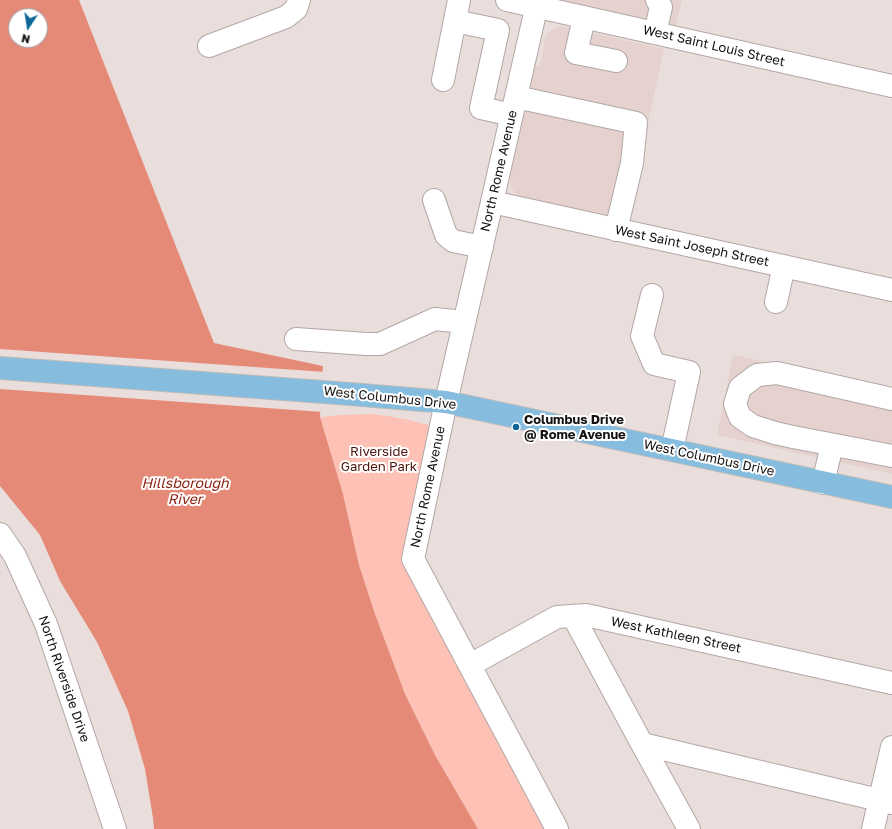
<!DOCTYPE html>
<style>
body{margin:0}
#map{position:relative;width:892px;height:829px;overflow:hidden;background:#eadedc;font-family:"Golos Text",sans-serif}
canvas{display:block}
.north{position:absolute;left:8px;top:8px;width:40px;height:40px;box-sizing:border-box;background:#fff;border:1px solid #a1a0a0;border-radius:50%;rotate:192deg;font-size:11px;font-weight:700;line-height:16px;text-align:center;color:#151211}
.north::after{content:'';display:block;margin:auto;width:14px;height:18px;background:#0d6898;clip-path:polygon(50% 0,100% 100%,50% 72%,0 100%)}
</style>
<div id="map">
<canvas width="892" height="829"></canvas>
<div class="north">N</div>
</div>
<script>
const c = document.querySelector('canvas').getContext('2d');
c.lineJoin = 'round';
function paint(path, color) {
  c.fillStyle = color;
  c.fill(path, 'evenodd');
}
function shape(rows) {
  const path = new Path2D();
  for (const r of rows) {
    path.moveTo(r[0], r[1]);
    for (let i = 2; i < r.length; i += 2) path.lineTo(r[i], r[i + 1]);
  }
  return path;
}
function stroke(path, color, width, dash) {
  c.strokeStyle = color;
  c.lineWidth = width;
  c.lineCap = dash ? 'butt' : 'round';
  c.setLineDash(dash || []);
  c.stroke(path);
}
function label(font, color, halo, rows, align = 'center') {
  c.font = font + ' "Golos Text",sans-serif';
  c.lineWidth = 4;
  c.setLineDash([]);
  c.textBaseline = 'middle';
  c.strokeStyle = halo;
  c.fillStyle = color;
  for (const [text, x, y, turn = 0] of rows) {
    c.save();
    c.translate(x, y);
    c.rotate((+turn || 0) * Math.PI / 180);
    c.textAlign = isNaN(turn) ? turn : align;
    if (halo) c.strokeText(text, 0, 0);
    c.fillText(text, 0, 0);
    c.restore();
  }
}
paint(shape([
 [560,0,682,0,675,28,567,4],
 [561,26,664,49,626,224,546,206,518,196,511,188,510,178,534,65,540,67,546,35,556,27],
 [733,355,892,390,892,474,717,435]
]), '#e5d1cd');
paint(shape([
 [375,414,405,419,432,426,403,562,451,653,545,829,478,829,435,755,405,694,375,614,359,565,343,494,320,417,341,415]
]), '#fec1b5');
paint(shape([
 [0,0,79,0,214,343,323,366,320,417,343,494,359,565,375,614,405,694,435,755,478,829,154,829,153,818,145,769,128,711,97,642,60,581,40,535,0,486],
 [16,16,40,16,40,40,16,40]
]), '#e68a78');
paint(shape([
 [0,349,325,372,323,412,0,389]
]), '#eadedc');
const minor = shape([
 [507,0,892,86],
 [538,0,492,202,446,402,413,559,557,829],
 [584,18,576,53,616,61],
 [455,21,498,30,481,108,512,115],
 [655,33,661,7,657,0],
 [209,46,286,17,296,9,299,0],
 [443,80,459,0],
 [516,97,636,123,632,163,616,230],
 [434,200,446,235,453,241,482,247],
 [492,202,892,290],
 [652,295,642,336,654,364,689,372,672,450],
 [776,302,784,266],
 [296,339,366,344,380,344,435,319,464,322],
 [892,399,777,373,757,375,740,388,735,404,740,417,753,426,775,433,793,437,892,456],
 [823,483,832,445],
 [0,534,15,556,46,624,115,829],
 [573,616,642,744,892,803],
 [470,665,557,617,586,615,892,683],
 [642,744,689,829],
 [873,829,892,747]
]);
const major = shape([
 [0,368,350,394,446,402,892,497]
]);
stroke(minor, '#b2a7a5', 24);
stroke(major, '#bdbdbc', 24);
stroke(minor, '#fff', 22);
stroke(major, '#86bcdd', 22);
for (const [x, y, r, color] of [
 [516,427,4,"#0d6898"]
]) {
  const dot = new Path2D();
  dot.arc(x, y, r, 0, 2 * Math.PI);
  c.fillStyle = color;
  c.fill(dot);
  stroke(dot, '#fff', 1.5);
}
label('13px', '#151211', '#fff', [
 ["West Saint Louis Street",714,46,13],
 ["North Rome Avenue",499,171,-77],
 ["West Saint Joseph Street",692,246,12],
 ["West Columbus Drive",390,398,6],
 ["West Columbus Drive",709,458,12],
 ["North Rome Avenue",428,487,-78],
 ["West Kathleen Street",676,635,12],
 ["North Riverside Drive",64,679,71]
]);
label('bold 13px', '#151211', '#fff', [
 ["Columbus Drive",524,420],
 ["@ Rome Avenue",524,435]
], 'left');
label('13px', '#4e150c', '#fff', [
 ["Riverside",379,452],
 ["Garden Park",379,467]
]);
label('italic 14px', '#891c0a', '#fff', [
 ["Hillsborough",185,484],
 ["River",185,500]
]);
</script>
